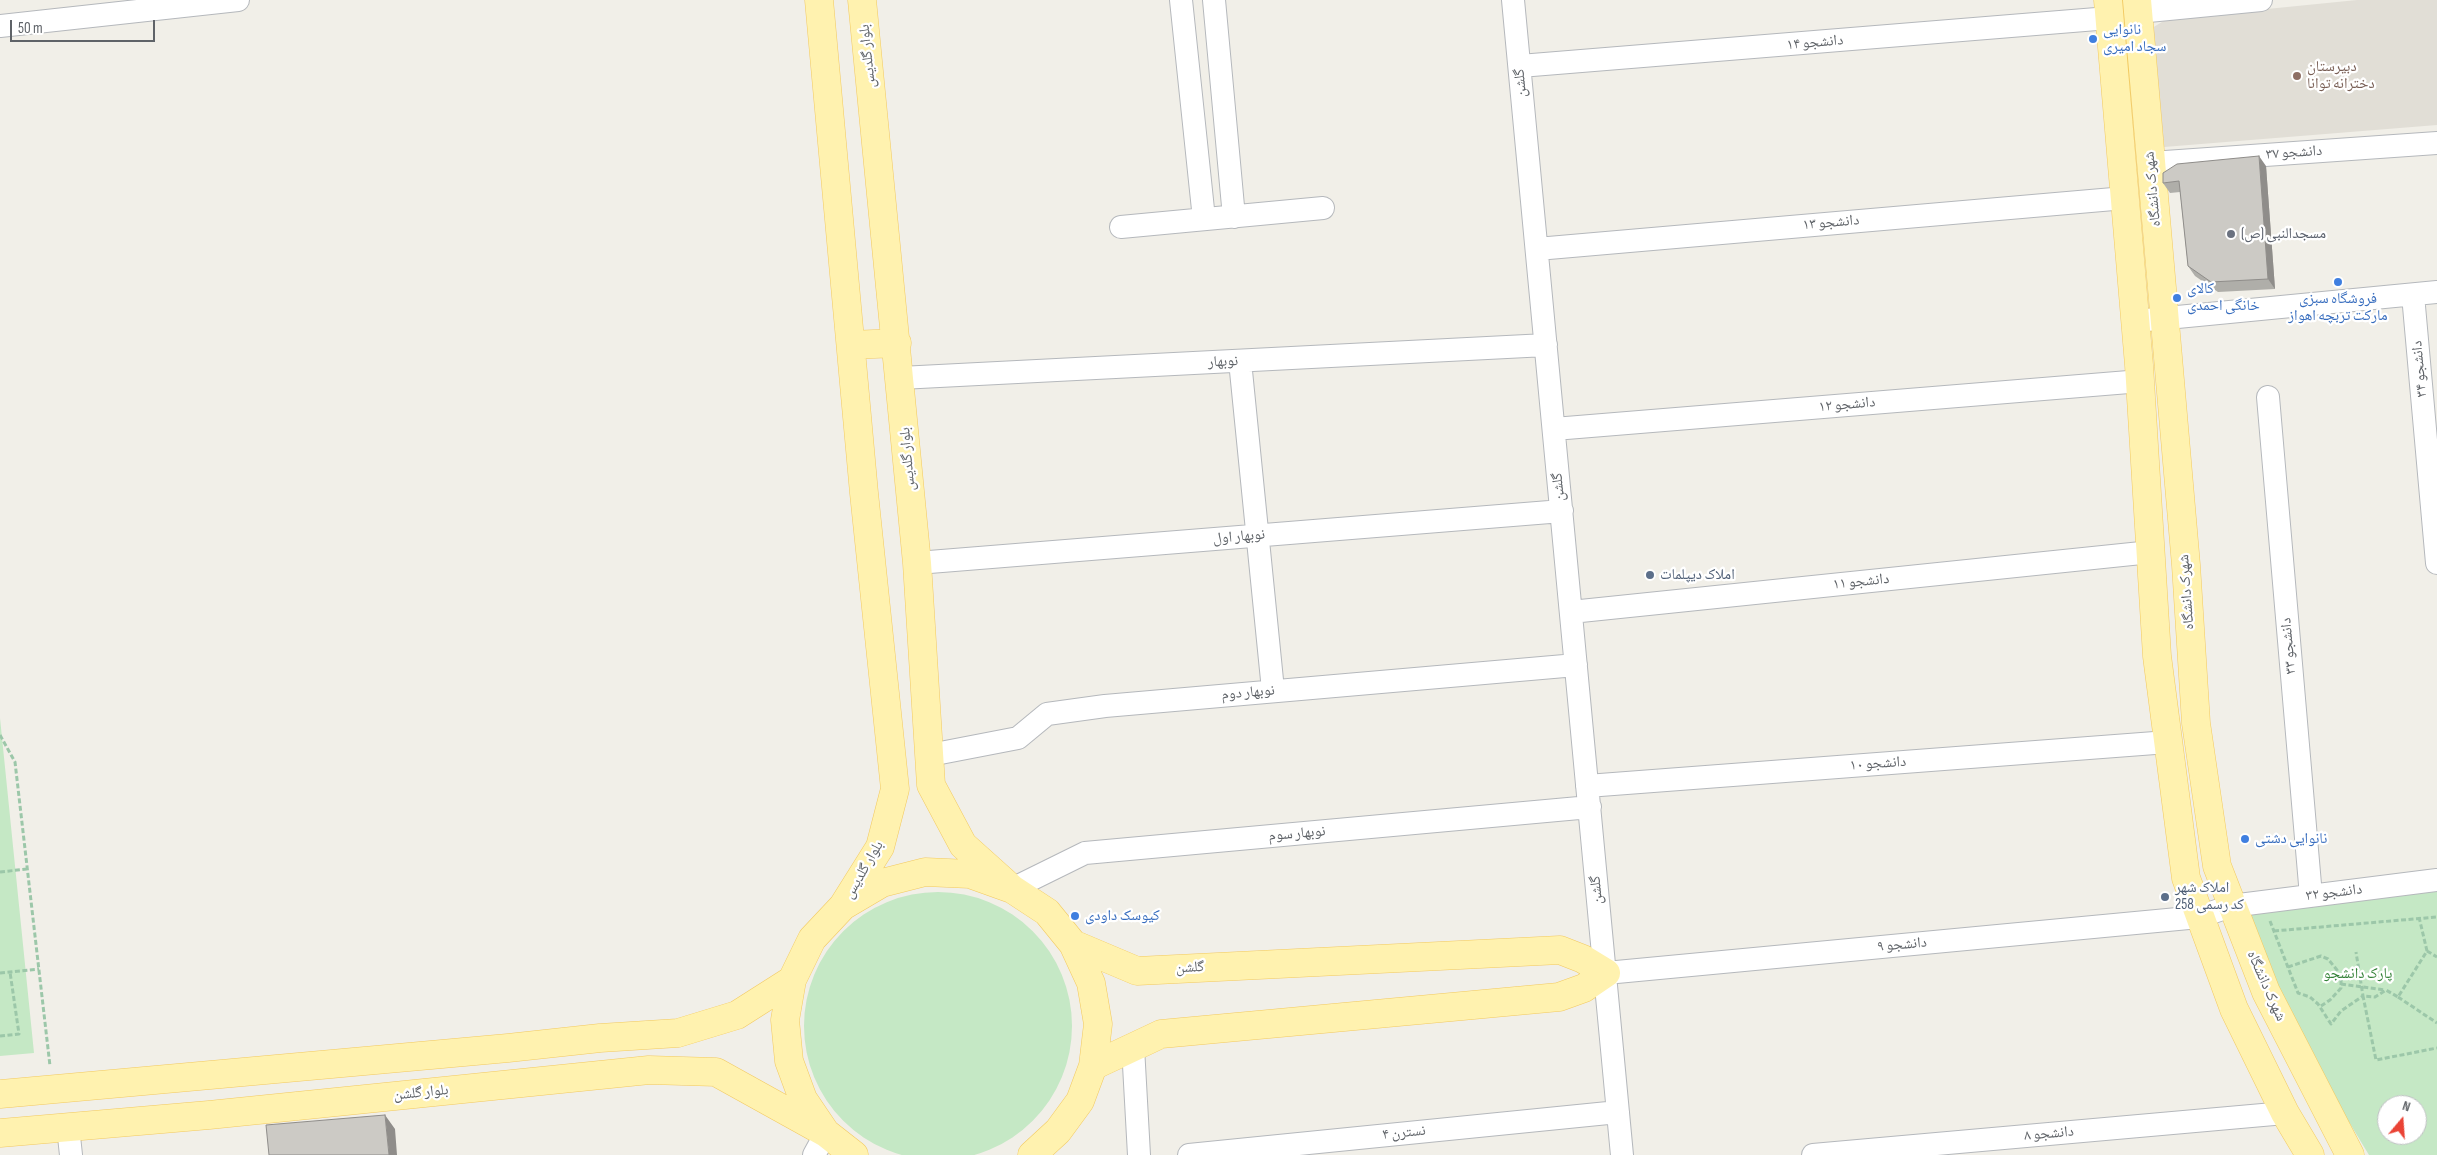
<!DOCTYPE html>
<meta charset="utf-8">
<style>
body{margin:0}
#map{position:relative;width:2437px;height:1155px;overflow:hidden;background:#f1efe8;font-family:"Sofia Sans Condensed",sans-serif}
canvas{display:block}
.north{position:absolute;left:2377px;top:1095px;width:50px;height:50px;box-sizing:border-box;background:#fff;border:1px solid #bfc1c3;border-radius:50%;rotate:18deg;font-size:14px;font-weight:700;line-height:20px;text-align:center;color:#5f6368}
.north::after{content:'';display:block;margin:auto;width:18px;height:22px;background:#ea4335;clip-path:polygon(50% 0,100% 100%,50% 72%,0 100%)}
.scale{position:absolute;left:10px;top:20px;width:145px;height:22px;box-sizing:border-box;border:2px solid #5f6368;border-top:0;padding-left:6px;font-size:15px;line-height:18px;white-space:nowrap;color:#5f6368;-webkit-text-stroke:4px #fff;paint-order:stroke}
</style>
<div id="map">
<canvas width="2437" height="1155"></canvas>
<div class="north">N</div>
<div class="scale">50 m</div>
</div>
<script>
const c = document.querySelector('canvas').getContext('2d');
c.lineJoin = 'round';
function paint(path, color) {
  c.fillStyle = color;
  c.fill(path, 'evenodd');
}
function shape(rows) {
  const path = new Path2D();
  for (const r of rows) {
    if (r.length === 3) {
      path.moveTo(r[0] + r[2], r[1]);
      path.arc(r[0], r[1], r[2], 0, 2 * Math.PI);
      continue;
    }
    path.moveTo(r[0], r[1]);
    for (let i = 2; i < r.length; i += 2) path.lineTo(r[i], r[i + 1]);
  }
  return path;
}
function stroke(path, color, width, dash) {
  c.strokeStyle = color;
  c.lineWidth = width;
  c.lineCap = dash ? 'butt' : 'round';
  c.setLineDash(dash || []);
  c.stroke(path);
}
function label(font, color, halo, rows, align = 'center') {
  c.font = font + ' "Sofia Sans Condensed","Noto Naskh Arabic",sans-serif';
  c.lineWidth = 4.5;
  c.setLineDash([]);
  c.textBaseline = 'middle';
  c.strokeStyle = halo;
  c.fillStyle = color;
  for (const [text, x, y, turn = 0] of rows) {
    c.save();
    c.translate(x, y);
    c.rotate((+turn || 0) * Math.PI / 180);
    c.textAlign = isNaN(turn) ? turn : align;
    if (halo) c.strokeText(text, 0, 0);
    c.fillText(text, 0, 0);
    c.restore();
  }
}
paint(shape([
 [2357,0,2437,0,2437,125,2164,147,2152,28,2167,19]
]), '#e1ded6');
paint(shape([
 [0,718,34,1053,0,1056],
 [2437,882,2437,1155,2369,1155,2326,1084,2236,914],
 [2387,1105,2417,1105,2417,1135,2387,1135],
 [938,1026,134]
]), '#c5e8c5');
const minor = shape([
 [1181,0,1204,219],
 [1214,0,1234,217],
 [1513,0,1622,1155],
 [2138,12,2261,0],
 [0,26,238,0],
 [1520,66,2109,18],
 [2151,163,2437,143],
 [1121,227,1323,208],
 [1537,249,2125,198],
 [2413,295,2437,563],
 [2136,321,2437,292],
 [1240,361,1273,690],
 [900,378,1546,345],
 [2268,397,2311,896],
 [1554,429,2141,381],
 [917,563,1562,511],
 [1571,612,2151,552],
 [930,755,1018,738,1047,714,1105,706,1576,665],
 [1587,786,2168,742],
 [1012,889,1085,853,1590,807],
 [1606,973,2199,917,2231,906,2437,880],
 [1133,1047,1139,1155],
 [68,1127,71,1155],
 [814,1155,826,1133],
 [1189,1155,1618,1112],
 [1813,1155,2285,1113]
]);
const major = shape([
 [819,0,864,493,895,789,880,847,843,906],
 [862,0,917,563,931,785,963,845,1012,889],
 [2108,0,2139,365,2157,656,2186,878,2234,1009,2285,1113,2310,1155],
 [2137,0,2186,565,2196,723,2217,866,2266,992,2350,1155],
 [851,345,897,343],
 [1073,944,1137,971,1560,950,1583,959,1606,973,1584,988,1559,997,1161,1034,1093,1066],
 [0,1094,508,1048,600,1038,678,1033,737,1015,792,980],
 [0,1133,209,1115,649,1070,716,1072,826,1133],
 [854,1155,826,1133,803,1099,789,1061,785,1020,792,980,812,939,843,906,882,883,925,872,970,874,1012,889,1047,912,1073,944,1091,983,1098,1024,1093,1066,1080,1101,1058,1131,1032,1155]
]);
stroke(minor, '#b5b8bc', 24);
stroke(major, '#f2c960', 29);
stroke(shape([
 [0,735,15,762,50,1066],
 [0,872,27,869],
 [2419,917,2427,951,2398,997,2386,990,2375,997,2363,996,2376,1060,2437,1048],
 [2270,921,2298,993,2310,997,2318,1004,2331,1024,2341,1011,2363,996,2356,952],
 [2274,931,2437,917],
 [2427,951,2437,957],
 [2288,967,2321,956,2328,959,2337,970,2341,980,2341,988,2330,1000,2321,1006],
 [0,973,39,969],
 [2341,984,2385,990],
 [2398,997,2437,1023],
 [0,1036,19,1034,10,972]
]), '#9cc7a9', 3, [5, 2.5]);
stroke(minor, '#fff', 22);
stroke(major, '#fff2af', 28);
paint(shape([
 [2266,166,2275,289,2218,292,2195,276,2188,266,2180,192,2170,193,2163,183]
]), '#afaea9');
paint(shape([
 [2259,156,2266,166,2275,289,2268,279],
 [385,1115,395,1129,397,1155,389,1155]
]), '#8f8d8a');
const building = shape([
 [2259,156,2268,279,2211,282,2188,266,2179,181,2163,183,2163,173,2177,164,2259,156],
 [385,1115,389,1155,269,1155,266,1125,385,1115]
]);
paint(building, '#cccac5');
stroke(building, '#8f8d8a', 1);
for (const [x, y, r, color] of [
 [2093,39,5,"#3f7fe0"],
 [2297,76,5,"#8d6e63"],
 [2231,234,5,"#6b7280"],
 [2338,282,5,"#3f7fe0"],
 [2177,298,5,"#3f7fe0"],
 [1650,575,5,"#5c6f8a"],
 [2245,839,5,"#3f7fe0"],
 [2165,897,5,"#5c6f8a"],
 [1075,916,5,"#3f7fe0"]
]) {
  const dot = new Path2D();
  dot.arc(x, y, r, 0, 2 * Math.PI);
  c.fillStyle = color;
  c.fill(dot);
  stroke(dot, '#fff', 2);
}
label('15px', '#366cbe', '#fff', [
 ["نانوایی",2103,30],
 ["سجاد امیری",2103,47],
 ["کالای",2187,289],
 ["خانگی احمدی",2187,306],
 ["فروشگاه سبزی",2338,299,"center"],
 ["مارکت تربچه اهواز",2338,316,"center"],
 ["نانوایی دشتی",2255,839],
 ["کیوسک داودی",1085,916]
], 'left');
label('15px', '#5f6368', '#fff', [
 ["دانشجو ۱۴",1815,43,-5],
 ["بلوار گلدیس",868,56,-96],
 ["گلشن",1521,83,-95],
 ["دانشجو ۳۷",2294,153,-4],
 ["شهرک دانشگاه",2153,189,-95],
 ["دانشجو ۱۳",1831,223,-5],
 ["نوبهار",1223,362,-3],
 ["دانشجو ۳۴",2420,369,-95],
 ["دانشجو ۱۲",1847,405,-5],
 ["بلوار گلدیس",908,459,-95],
 ["گلشن",1559,487,-96],
 ["نوبهار اول",1239,537,-5],
 ["دانشجو ۱۱",1861,582,-6],
 ["شهرک دانشگاه",2187,592,-94],
 ["دانشجو ۳۳",2289,646,-95],
 ["نوبهار دوم",1248,693,-5],
 ["دانشجو ۱۰",1878,764,-4],
 ["نوبهار سوم",1297,834,-5],
 ["بلوار گلدیس",864,870,-60],
 ["گلشن",1597,890,-95],
 ["دانشجو ۳۲",2334,893,-7],
 ["دانشجو ۹",1902,945,-5],
 ["گلشن",1190,968,-3],
 ["شهرک دانشگاه",2266,986,66],
 ["بلوار گلشن",421,1093,-6],
 ["نسترن ۴",1404,1133,-6],
 ["دانشجو ۸",2049,1134,-5]
]);
label('15px', '#785e54', '#fff', [
 ["دبیرستان",2307,67],
 ["دخترانه توانا",2307,84]
], 'left');
label('15px', '#5b616d', '#fff', [
 ["مسجدالنبی (ص)",2241,234]
], 'left');
label('15px', '#4e5e75', '#fff', [
 ["املاک دیپلمات",1660,575],
 ["املاک شهر",2175,888],
 ["کد رسمی 258",2175,905]
], 'left');
label('15px', '#348238', '#fff', [
 ["پارک دانشجو",2358,974]
]);
</script>
